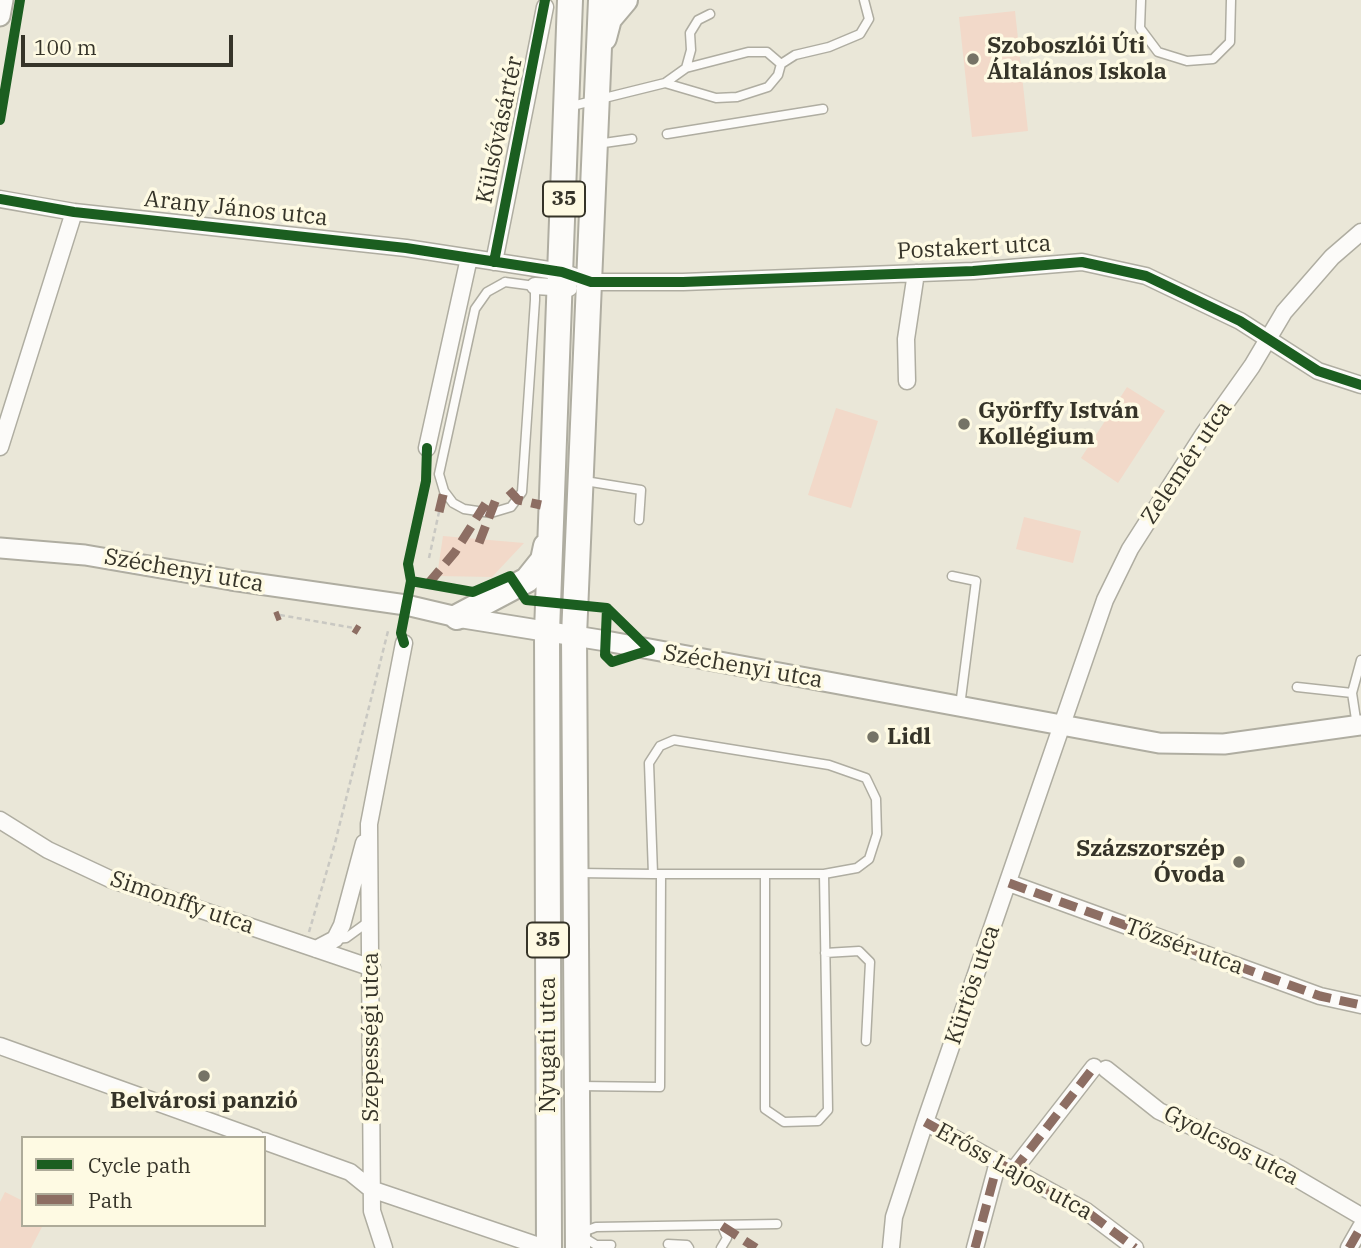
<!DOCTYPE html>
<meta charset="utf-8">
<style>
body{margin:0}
#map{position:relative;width:1361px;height:1248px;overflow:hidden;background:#eae7d8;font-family:"IBM Plex Serif",serif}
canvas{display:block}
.legend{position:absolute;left:21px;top:1136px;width:245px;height:91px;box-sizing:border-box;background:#fefae3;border:2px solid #aeab99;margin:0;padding:9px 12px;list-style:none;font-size:21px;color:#363429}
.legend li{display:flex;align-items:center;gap:14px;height:35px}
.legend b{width:35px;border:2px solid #aeab99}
.scale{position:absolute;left:21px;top:35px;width:212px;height:32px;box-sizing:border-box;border:4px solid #363429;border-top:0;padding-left:9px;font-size:21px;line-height:24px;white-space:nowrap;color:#363429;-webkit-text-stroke:5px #fefae3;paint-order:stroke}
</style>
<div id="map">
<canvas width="1361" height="1248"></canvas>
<ul class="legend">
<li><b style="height:9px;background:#1b5e20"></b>Cycle path</li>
<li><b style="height:9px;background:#8d6e63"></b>Path</li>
</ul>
<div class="scale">100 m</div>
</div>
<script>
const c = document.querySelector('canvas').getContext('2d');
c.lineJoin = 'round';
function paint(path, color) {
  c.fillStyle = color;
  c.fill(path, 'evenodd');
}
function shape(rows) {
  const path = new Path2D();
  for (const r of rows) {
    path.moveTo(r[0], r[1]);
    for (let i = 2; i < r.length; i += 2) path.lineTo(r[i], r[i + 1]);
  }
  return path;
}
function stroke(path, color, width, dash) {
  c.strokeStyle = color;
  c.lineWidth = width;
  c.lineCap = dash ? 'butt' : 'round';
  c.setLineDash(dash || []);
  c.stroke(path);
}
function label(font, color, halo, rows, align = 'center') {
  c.font = font + ' "IBM Plex Serif",serif';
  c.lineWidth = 7;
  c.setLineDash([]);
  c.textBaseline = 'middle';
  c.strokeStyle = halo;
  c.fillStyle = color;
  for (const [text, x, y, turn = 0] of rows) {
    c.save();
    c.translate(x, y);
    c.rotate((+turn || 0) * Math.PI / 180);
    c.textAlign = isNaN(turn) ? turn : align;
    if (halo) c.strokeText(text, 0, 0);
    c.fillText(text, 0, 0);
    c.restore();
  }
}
paint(shape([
 [1015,11,1028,131,972,137,959,17],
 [1127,387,1165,411,1118,483,1081,458],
 [836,408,878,421,851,508,808,495],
 [1024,517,1081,531,1073,563,1016,549],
 [443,536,524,543,492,577,437,576],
 [5,1192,23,1201,23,1225,43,1225,31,1248,0,1248,0,1202]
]), '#f2d9c9');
const service = shape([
 [1141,0,1140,28,1158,52,1187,61,1213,59,1230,42,1231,0],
 [781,64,795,55,829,47,860,34,869,19,864,0],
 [665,83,716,98,737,97,768,87,778,75,781,64,767,52,748,52,686,68],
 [568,107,665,83,686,68,691,50,690,33,698,20,710,14],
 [667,134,823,109],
 [597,144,632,139],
 [505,282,535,286,535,300,522,492,511,507,491,513,464,509,453,503,444,491,439,474,475,309,487,292,505,282],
 [585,481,641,490,639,520],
 [952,576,976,581,960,706],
 [1297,687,1352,693],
 [1357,726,1352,693,1361,660],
 [578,873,653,874,824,874,857,868,869,859,877,834,876,799,866,778,829,765,674,740,660,746,649,763,653,874],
 [765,874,765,1109,784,1122,818,1121,828,1110,824,874],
 [335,939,346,938,368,922],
 [825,953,859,951,870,962,866,1041],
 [579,1086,660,1087,661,874],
 [580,1233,596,1227,777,1224],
 [583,1237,596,1245,611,1245],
 [668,1244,687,1245,689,1248],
 [721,1248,727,1238,722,1226]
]);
const minor = shape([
 [0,199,74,212,406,248,562,272,591,282,683,282,973,271,1082,262,1146,276,1240,321,1318,371,1361,385],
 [494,262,545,7],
 [535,286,569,288],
 [907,381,906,339,916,273],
 [0,447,74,212],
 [427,448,469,258],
 [0,820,48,850,110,879,372,968],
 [1009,883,1320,996,1361,1005],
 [316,949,335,939,342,925,364,843],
 [0,1046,256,1138],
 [1106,1069,1159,1111,1279,1168,1361,1216],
 [925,1122,1086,1211,1135,1248],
 [264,1141,350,1172,371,1189,545,1248],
 [1013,1171,1094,1067],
 [384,1248,372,1211,369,824,404,643],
 [891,1248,894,1217,925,1122,1105,600,1130,549,1203,435,1252,366,1284,312,1332,257,1361,232],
 [975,1248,998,1162],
 [1349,1248,1361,1227]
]);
const tertiary = shape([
 [0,16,3,0],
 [0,548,85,555,231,580,406,605,457,617,606,641,1159,743,1224,744,1361,725]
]);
const primary = shape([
 [604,38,609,19,625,0],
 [457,617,527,580,543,560,546,546],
 [549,1248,547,632,570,0],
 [578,1248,574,636,601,0]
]);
stroke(service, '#afada1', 11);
stroke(minor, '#afada1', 19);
stroke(tertiary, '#afada1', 23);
stroke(primary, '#afada1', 28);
stroke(shape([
 [429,558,439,512],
 [280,615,354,628],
 [309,932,335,843,388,631]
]), '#c9c8c2', 2.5, [5, 3.5]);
stroke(service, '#fcfbf9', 8);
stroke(minor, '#fcfbf9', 16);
stroke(tertiary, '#fcfbf9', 19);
stroke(primary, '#fcfbf9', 24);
stroke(shape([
 [509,490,518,500,541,505],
 [439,512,444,491],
 [479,543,496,499],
 [428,584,455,552,488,500],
 [275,617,280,615],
 [354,628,359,631],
 [1009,883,1320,996,1361,1005],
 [925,1122,1086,1211,1135,1248],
 [1013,1171,1094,1067],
 [722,1226,756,1248],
 [975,1248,998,1162],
 [1349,1248,1361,1227]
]), '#8d6e63', 9, [18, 9]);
stroke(shape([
 [0,120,20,0],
 [0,199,74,212,406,248,562,272,591,282,683,282,973,271,1082,262,1146,276,1240,321,1318,371,1361,385],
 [494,262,545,0],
 [411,581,473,592,510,576,526,600,607,608,650,650,612,662,605,655,607,608],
 [404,643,401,633,411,581,408,564,426,481,427,448]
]), '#1b5e20', 10);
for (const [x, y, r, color] of [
 [973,59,7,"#757366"],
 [964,424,7,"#757366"],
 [873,737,7,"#757366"],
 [1239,862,7,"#757366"],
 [204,1076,7,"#757366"]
]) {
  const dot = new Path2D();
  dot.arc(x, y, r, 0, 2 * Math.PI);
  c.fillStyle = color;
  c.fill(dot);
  stroke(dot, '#fefae3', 2.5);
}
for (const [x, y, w] of [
 [564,199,42],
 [548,940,42]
]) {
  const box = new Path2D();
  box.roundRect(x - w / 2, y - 17.5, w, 35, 5);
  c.fillStyle = '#fefae3';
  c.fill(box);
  stroke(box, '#363429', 2);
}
label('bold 21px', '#363429', null, [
 ["35",564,199],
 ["35",548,940]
]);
label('bold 23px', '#363429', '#fefae3', [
 ["Szoboszlói Úti",987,46],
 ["Általános Iskola",987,72],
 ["Györffy István",978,411],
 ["Kollégium",978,437],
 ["Lidl",887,737],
 ["Százszorszép",1225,849,"right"],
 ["Óvoda",1225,875,"right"],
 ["Belvárosi panzió",204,1101,"center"]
], 'left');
label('23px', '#363429', '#fefae3', [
 ["Külsővásártér",500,130,-78],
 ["Arany János utca",236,209,6],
 ["Postakert utca",974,248,-3],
 ["Zelemér utca",1187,463,-56],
 ["Széchenyi utca",184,571,10],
 ["Széchenyi utca",743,667,10],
 ["Simonffy utca",182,903,19],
 ["Tőzsér utca",1184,947,20],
 ["Kürtös utca",973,985,-71],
 ["Szepességi utca",371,1037,-90],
 ["Nyugati utca",548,1045,-90],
 ["Gyolcsos utca",1231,1146,27],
 ["Erőss Lajos utca",1014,1172,29]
]);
</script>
